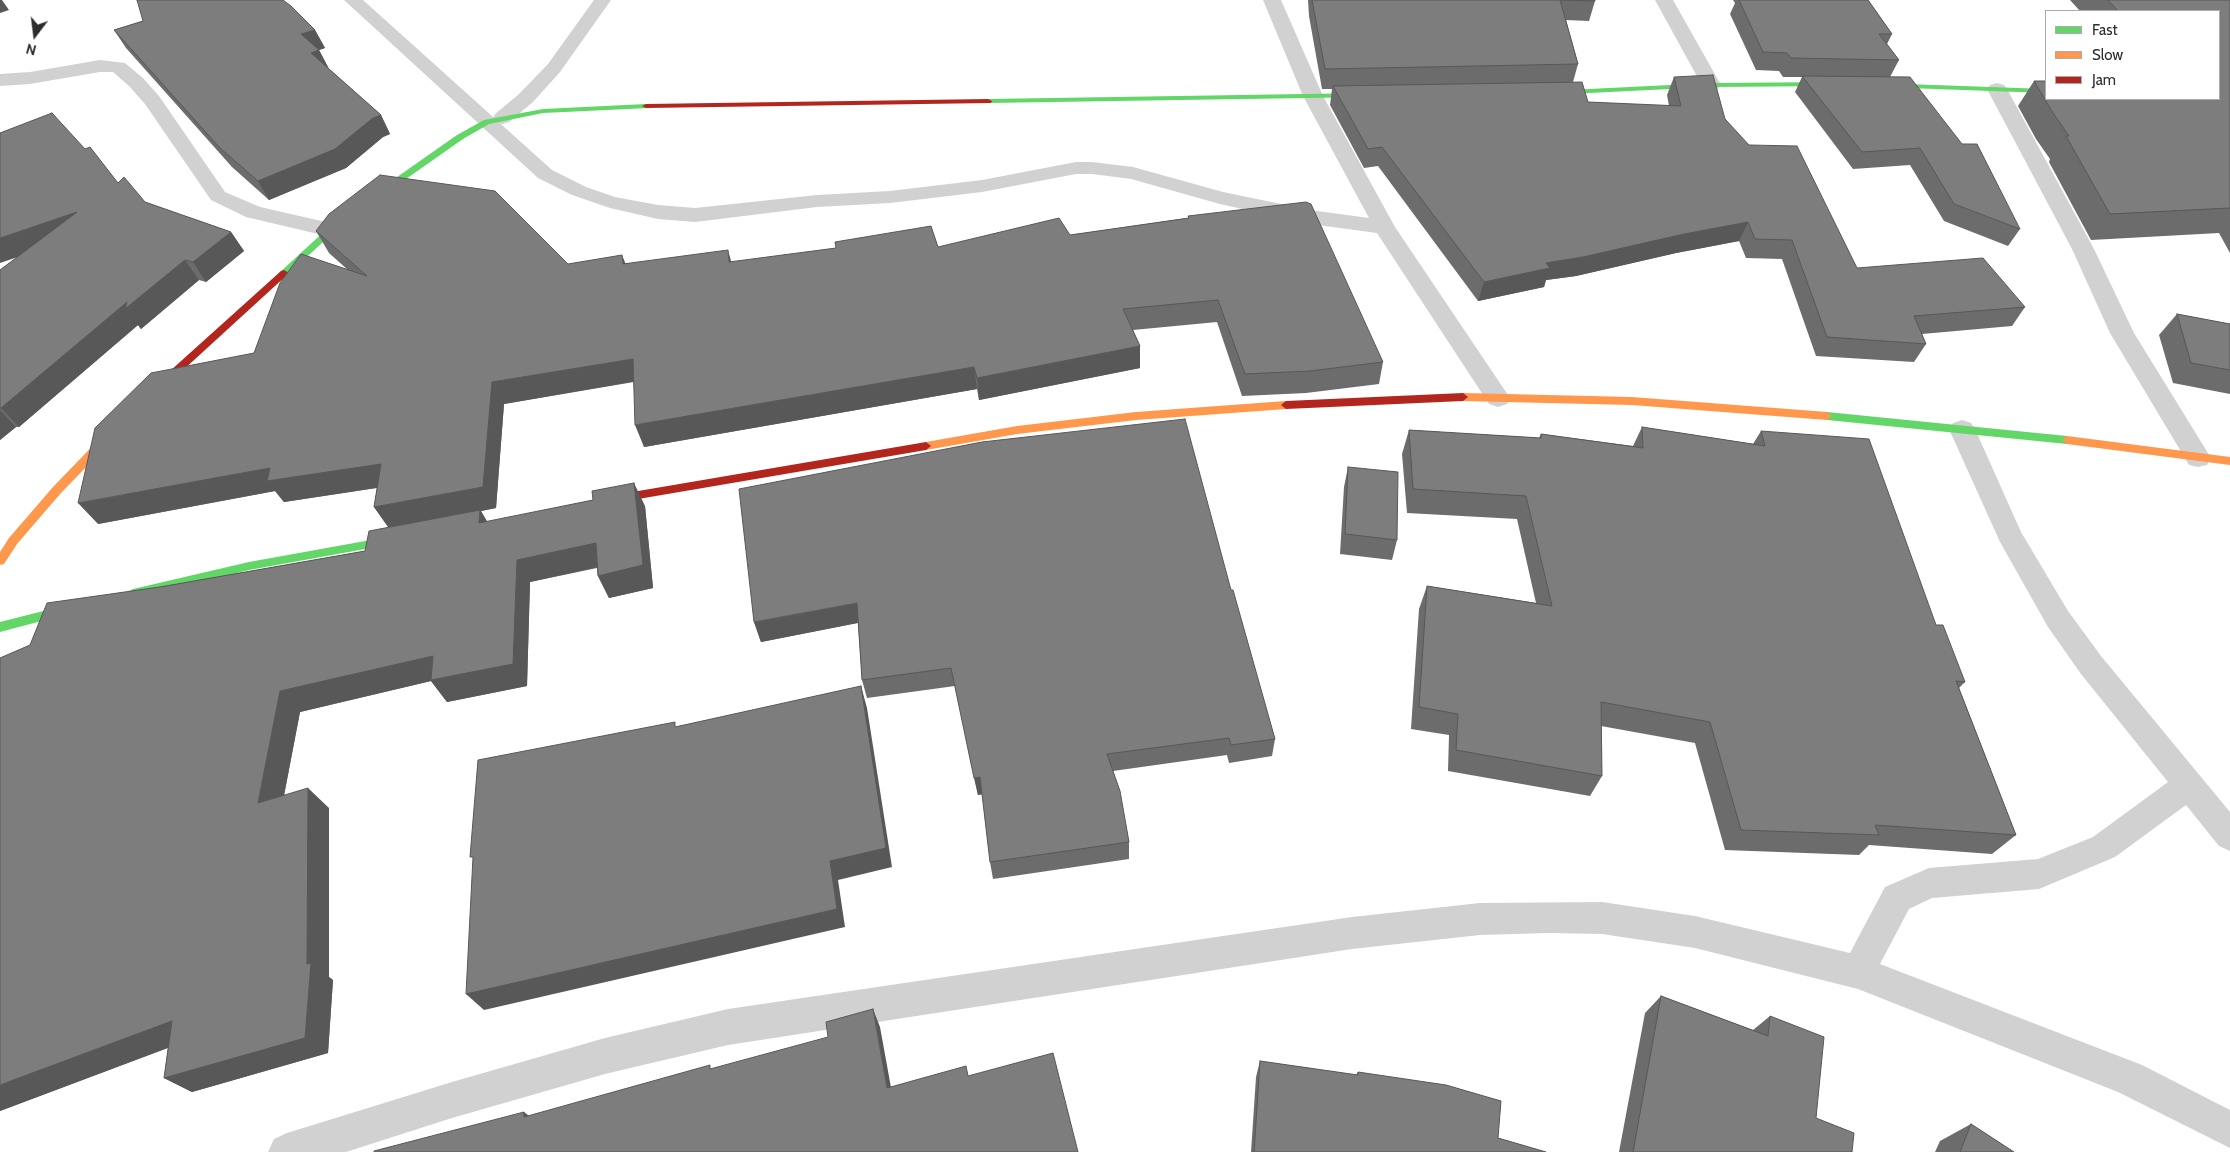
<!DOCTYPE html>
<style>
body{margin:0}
#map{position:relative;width:2230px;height:1152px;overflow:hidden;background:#fff;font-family:Cabin,sans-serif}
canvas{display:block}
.legend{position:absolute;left:2045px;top:10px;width:175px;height:90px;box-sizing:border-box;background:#fff;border:1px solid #ababab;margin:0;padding:6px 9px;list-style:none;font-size:15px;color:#2c2c2c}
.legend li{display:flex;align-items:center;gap:10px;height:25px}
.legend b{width:25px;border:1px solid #ababab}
.north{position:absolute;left:10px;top:10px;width:50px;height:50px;-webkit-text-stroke:4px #fff;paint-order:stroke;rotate:195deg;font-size:14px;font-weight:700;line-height:20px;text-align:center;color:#2c2c2c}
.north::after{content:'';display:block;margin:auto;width:18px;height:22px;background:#2c2c2c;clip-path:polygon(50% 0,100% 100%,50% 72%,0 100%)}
</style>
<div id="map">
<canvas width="2230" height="1152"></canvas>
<ul class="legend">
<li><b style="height:6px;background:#63d668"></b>Fast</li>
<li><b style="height:6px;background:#ff974d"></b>Slow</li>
<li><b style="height:6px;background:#b3261e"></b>Jam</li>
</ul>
<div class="north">N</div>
</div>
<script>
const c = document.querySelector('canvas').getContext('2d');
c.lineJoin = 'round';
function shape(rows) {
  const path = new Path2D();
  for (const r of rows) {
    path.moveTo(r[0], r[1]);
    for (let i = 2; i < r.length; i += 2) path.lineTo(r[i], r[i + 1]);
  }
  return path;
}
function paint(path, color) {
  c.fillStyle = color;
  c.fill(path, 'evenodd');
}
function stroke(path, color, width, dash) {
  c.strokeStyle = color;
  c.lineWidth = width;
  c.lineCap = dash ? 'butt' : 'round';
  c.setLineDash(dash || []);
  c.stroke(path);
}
paint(shape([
 [594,0,611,0,560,72,533,102,509,122,502,124,495,122,493,118,495,114,519,94,548,64,594,0]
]), '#d1d1d1');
paint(shape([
 [344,0,363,0,552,170,586,187,615,197,658,205,695,208,817,195,890,191,982,180,1076,162,1092,162,1133,167,1223,192,1310,210,1369,218,1303,96,1263,0,1281,0,1323,96,1395,227,1510,398,1507,404,1498,407,1489,404,1377,233,1310,224,1220,204,1131,179,1092,174,1076,174,982,192,890,203,817,207,695,222,658,219,610,208,572,195,538,178,344,0],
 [1655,0,1673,0,1721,85,1718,89,1711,91,1704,89,1655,0],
 [100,60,125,63,143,78,159,96,225,192,260,207,339,225,342,230,339,235,331,237,246,217,211,200,145,104,129,86,113,72,100,72,30,84,0,86,0,74,30,72,100,60],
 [1997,83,2004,85,2007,89,2094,249,2134,333,2211,458,2207,465,2198,467,2189,465,2110,333,2072,249,1987,89,1990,85,1997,83],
 [1962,420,1971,423,1975,429,2021,532,2068,611,2101,656,2230,812,2230,851,2219,846,2186,805,2115,857,2039,889,1932,898,1909,909,1880,964,2142,1065,2230,1110,2230,1148,2118,1092,1858,989,1695,948,1602,934,1548,933,1480,935,1352,949,728,1045,605,1074,452,1118,346,1152,268,1152,274,1139,287,1133,452,1082,605,1038,728,1009,1352,917,1480,903,1602,902,1695,916,1850,953,1885,887,1929,868,2038,859,2093,837,2168,782,2081,674,2048,627,2000,542,1949,429,1953,423,1962,420]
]), '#d1d1d1');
paint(shape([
 [1835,82,1839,84,1838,86,1711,87,1548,95,1544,93,1548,91,1711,83,1835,82],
 [1878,83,2046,89,2046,93,1881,87,1877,85,1878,83],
 [1368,93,1371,93,1371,97,988,103,984,101,988,99,1368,93],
 [646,104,649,104,649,108,543,113,489,124,463,139,366,207,334,232,287,275,281,275,279,273,328,228,360,203,457,135,484,120,543,109,646,104],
 [1827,412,2067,436,2072,440,2067,444,1827,420,1822,416,1827,412],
 [404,534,409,538,404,542,249,570,133,599,129,597,127,594,129,591,133,589,249,562,404,534],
 [79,602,83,604,85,607,83,610,0,632,0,622,79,602]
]), '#63d668');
paint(shape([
 [1463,393,1632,397,1827,412,1832,416,1827,420,1632,405,1463,401,1458,397,1463,393],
 [1286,401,1291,405,1286,409,1136,420,1017,434,926,450,921,446,926,442,1017,426,1136,412,1286,401],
 [114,427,118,428,119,431,118,434,61,493,17,544,4,564,0,565,0,552,9,538,53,487,110,428,114,427],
 [2067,436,2230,457,2230,465,2067,444,2062,440,2067,436]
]), '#ff974d');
paint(shape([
 [988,99,992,101,991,103,646,108,642,106,646,104,988,99],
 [284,270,289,273,287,275,158,393,150,393,149,391,150,389,281,271,284,270],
 [1463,393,1468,397,1463,401,1286,409,1281,405,1286,401,1463,393],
 [926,442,931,446,926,450,603,505,598,501,603,497,926,442]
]), '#b3261e');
paint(shape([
 [1308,0,1595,0,1595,1,1589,21,1566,20,1578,64,1573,82,1588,102,1669,106,1667,95,1674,77,1725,119,1857,268,2025,307,2012,326,1922,334,1926,344,1914,362,1816,356,1782,259,1746,258,1739,241,1676,253,1576,276,1546,280,1544,287,1478,301,1378,166,1364,168,1330,105,1332,89,1322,89,1309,16],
 [1733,0,1868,0,1892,34,1887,44,1899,60,1890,77,2020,229,2008,246,1944,221,1910,165,1853,169,1795,92,1802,77,1783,77,1779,71,1756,70,1730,14,1735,3],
 [2070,0,2230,0,2230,253,2219,233,2091,240,2049,162,2050,159,2036,139,2018,106,2034,81,2219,99,2219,11,2080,11],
 [143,21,315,30,325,48,319,50,329,69,381,115,390,134,383,137,346,168,269,200,232,167,126,48,114,30],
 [85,149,118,183,145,202,231,232,244,251,206,282,199,280,141,329,138,325,19,427,16,427,0,440,0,270,18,257],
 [1188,216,1383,362,1379,384,1306,393,1242,396,1217,322,1133,330,1140,346,1140,368,979,400,977,389,644,447,634,382,504,404,496,508,481,511,487,522,645,506,653,588,609,598,598,576,597,568,530,582,527,686,447,702,431,681,300,712,284,795,329,808,329,977,333,980,328,1053,192,1092,164,1078,168,1048,0,1111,160,587,365,551,388,527,374,507,377,488,284,502,275,491,98,524,254,353,348,270,329,253,316,231,568,264,731,262,938,247,1070,235,1188,218],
 [2177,314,2230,324,2230,394,2173,383,2159,335],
 [1642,427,1753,444,1761,431,1936,625,1965,682,1959,688,2016,835,1992,854,1869,845,1859,855,1725,850,1695,743,1601,726,1602,776,1590,796,1448,771,1449,735,1411,729,1419,609,1427,586,1536,603,1517,519,1407,513,1402,454,1409,430,1539,438,1541,434,1633,446],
 [1348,467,1397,540,1392,560,1340,554,1344,487],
 [1231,590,1275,739,1272,756,1229,763,1227,755,1113,771,1129,842,1129,859,993,879,990,862,982,794,978,795,955,686,867,698,862,680,858,623,761,642,754,622],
 [1661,996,1753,1030,1770,1016,1816,1118,1852,1152,1619,1152,1645,1013],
 [1260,1061,1356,1075,1358,1072,1498,1138,1546,1152,1251,1152,1256,1077],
 [1971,1124,2014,1152,1935,1152,1940,1141]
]), '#6c6c6c');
paint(shape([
 [0,0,2,0,9,10,0,13],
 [315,30,325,48,319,50,329,69,321,72,301,34],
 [381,115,390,134,383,137,346,168,269,200,258,181,373,118],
 [77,212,92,232,0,263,0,238],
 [1748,222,1739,241,1676,253,1576,276,1546,280,1544,287,1478,301,1484,282,1546,263,1684,234],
 [231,232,244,251,206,282,193,262],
 [728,250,734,272,729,262],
 [622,255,631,277,623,264],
 [185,260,199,280,141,329,138,325,19,427,1,408,127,302],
 [1140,346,1140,368,979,400,977,378],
 [633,359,642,380,504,404,496,508,481,511,494,533,389,528,374,507,492,382],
 [974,367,977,389,644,447,635,425],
 [0,410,16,427,0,440],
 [381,464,395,485,284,502,275,491,98,524,78,503,270,468],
 [634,483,645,506,653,588,609,598,598,576],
 [596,543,607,565,530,582,527,686,447,702,431,681,300,712,279,822,258,803,280,691,517,560],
 [857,603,862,622,761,642,754,622],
 [861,686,867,708,892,867,838,880,845,927,484,1010,466,994,830,861],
 [980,777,983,794,978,795,974,778],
 [308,788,329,808,329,977,333,980,328,1053,192,1092,164,1078,307,964],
 [873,1009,880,1027,894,1104,887,1088],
 [172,1021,199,1036,0,1111,0,1085],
 [524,1112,543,1127,524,1117]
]), '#585858');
const building = shape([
 [137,0,283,0,291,6,315,30,301,34,319,50,311,53,381,115,373,118,335,149,258,181,220,148,114,30,143,21,137,0],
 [1312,0,1595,0,1595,1,1560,0,1578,64,1325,69,1312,0],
 [1739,0,1868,0,1892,34,1879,34,1899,60,1791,58,1787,53,1763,52,1739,0],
 [2108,0,2230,0,2230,208,2110,214,2066,136,2069,136,2053,113,2034,81,2046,81,2046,99,2219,99,2219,11,2118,11,2108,0],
 [1713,75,1725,119,1749,145,1797,146,1857,268,1983,258,2025,307,1914,316,1926,344,1827,337,1792,240,1755,239,1748,222,1684,234,1583,257,1546,263,1550,268,1484,282,1382,147,1368,149,1333,86,1582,82,1588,102,1681,106,1674,77,1713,75],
 [1802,76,1910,77,1962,144,1977,144,2020,229,1954,204,1920,148,1862,152,1802,76],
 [52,113,85,149,90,147,118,183,124,177,145,202,231,232,193,262,185,260,125,309,127,302,1,408,0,408,0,270,77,212,0,238,0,133,52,113],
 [380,175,495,191,568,264,622,255,623,264,728,250,729,262,836,248,835,242,931,226,938,247,1059,218,1070,235,1189,218,1188,216,1306,202,1311,204,1383,362,1310,371,1245,374,1218,300,1123,309,1140,346,977,378,974,367,635,425,633,359,492,382,483,487,374,507,381,464,267,481,270,468,78,503,95,428,151,373,254,353,280,283,301,254,367,276,316,231,329,214,380,175],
 [2177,314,2230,324,2230,370,2191,363,2177,314],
 [1185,419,1231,590,1233,590,1275,739,1231,745,1229,738,1107,754,1120,791,1129,842,990,862,980,777,974,778,951,668,862,680,857,603,754,622,739,489,982,442,1185,419],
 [1642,427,1765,446,1761,431,1869,439,1936,625,1943,625,1965,682,1956,681,2016,835,1875,825,1879,835,1741,830,1710,722,1601,702,1602,776,1456,750,1458,714,1419,707,1427,586,1552,606,1526,496,1413,489,1409,430,1541,438,1541,434,1643,448,1642,427],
 [1348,467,1398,472,1397,540,1345,534,1348,467],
 [634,483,643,565,598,576,596,543,517,560,513,664,431,680,433,656,280,691,258,803,308,788,307,964,311,963,305,1038,164,1078,172,1021,0,1085,0,658,30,645,47,603,160,587,365,551,369,531,480,510,479,523,593,500,592,491,634,483],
 [861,686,886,848,830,861,837,909,466,994,473,857,470,857,478,760,675,722,675,727,861,686],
 [1661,996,1768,1036,1770,1016,1824,1037,1816,1118,1854,1133,1852,1152,1633,1152,1661,996],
 [873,1009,887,1088,966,1066,968,1076,1053,1053,1078,1152,374,1152,374,1151,524,1112,524,1117,710,1065,710,1069,828,1037,826,1022,873,1009],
 [1260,1061,1358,1075,1358,1072,1446,1085,1501,1101,1498,1138,1546,1152,1254,1152,1260,1061],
 [1971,1124,2014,1152,1960,1152,1971,1124]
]);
paint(building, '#7d7d7d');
stroke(building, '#585858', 1);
</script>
